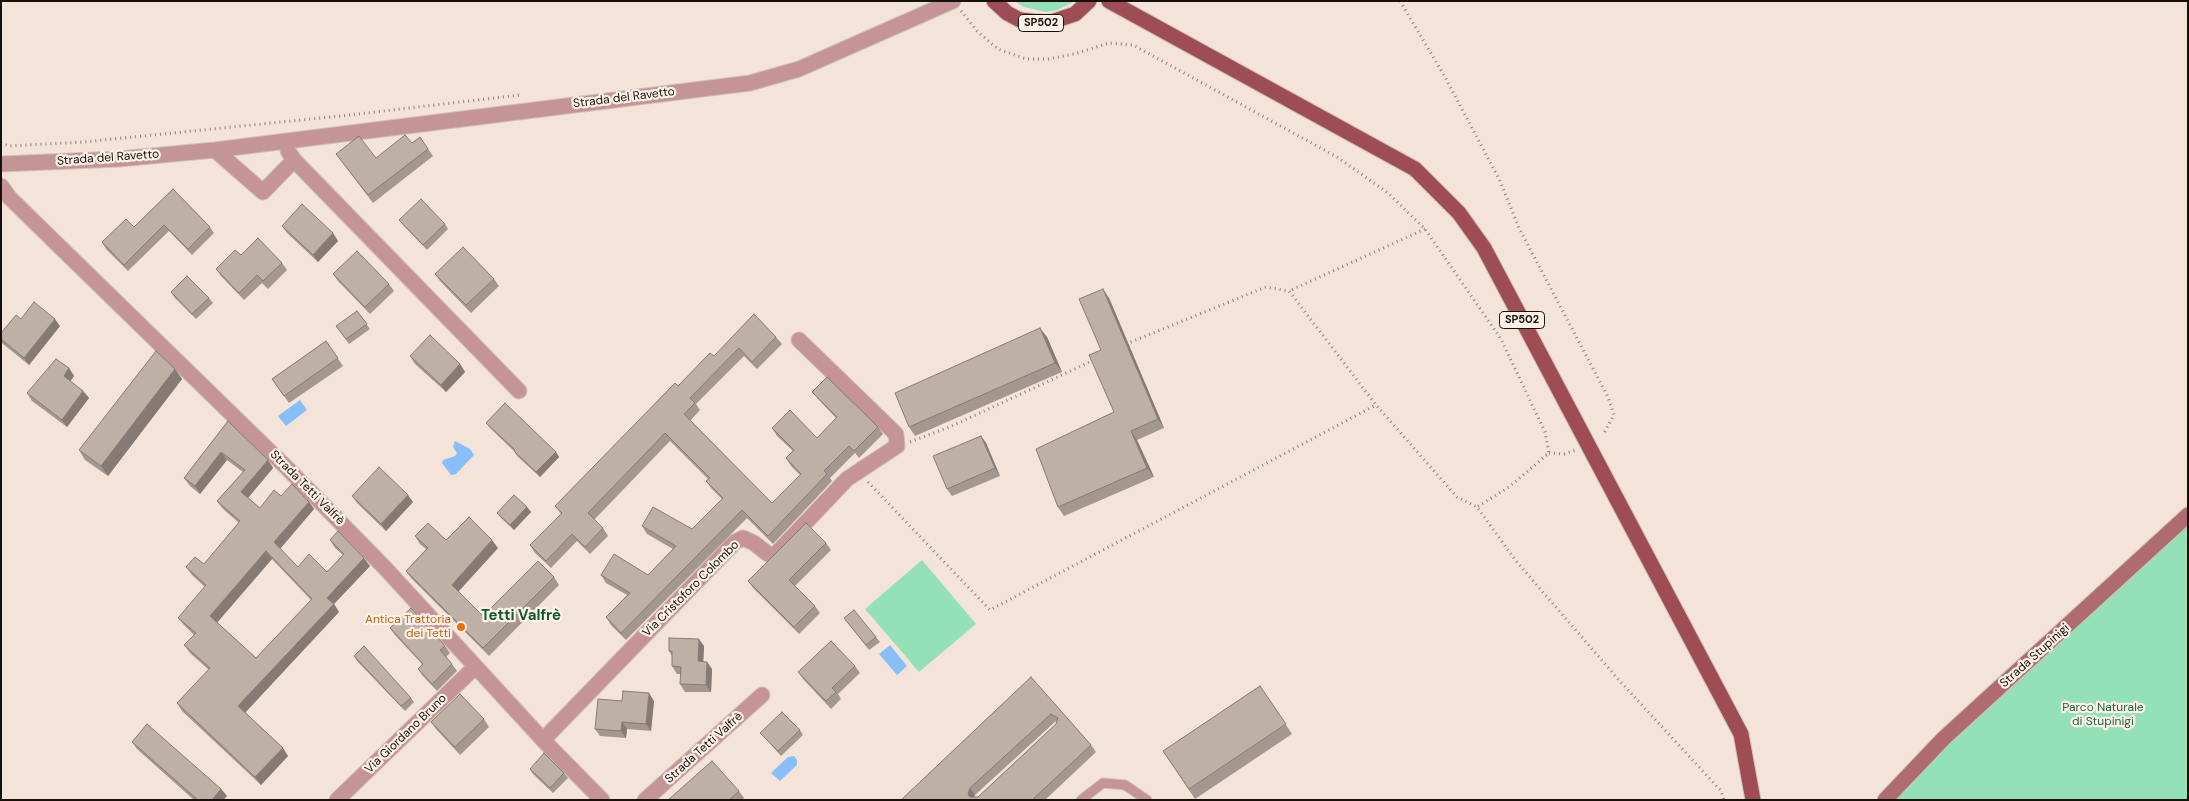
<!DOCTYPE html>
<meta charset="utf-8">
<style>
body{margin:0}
#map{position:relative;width:2189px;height:801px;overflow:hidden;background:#f3e3d9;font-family:"DM Sans",sans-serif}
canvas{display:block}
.frame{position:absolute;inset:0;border:2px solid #16110d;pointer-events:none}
</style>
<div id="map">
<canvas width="2189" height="801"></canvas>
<div class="frame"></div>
</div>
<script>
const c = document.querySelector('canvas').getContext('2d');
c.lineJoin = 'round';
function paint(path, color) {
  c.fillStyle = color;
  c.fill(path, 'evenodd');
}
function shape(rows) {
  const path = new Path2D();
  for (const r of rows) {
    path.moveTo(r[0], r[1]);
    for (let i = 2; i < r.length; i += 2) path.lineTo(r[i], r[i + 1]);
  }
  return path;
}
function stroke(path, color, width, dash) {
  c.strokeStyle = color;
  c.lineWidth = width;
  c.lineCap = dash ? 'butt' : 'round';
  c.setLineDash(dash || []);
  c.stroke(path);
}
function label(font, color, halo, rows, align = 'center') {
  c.font = font + ' "DM Sans",sans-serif';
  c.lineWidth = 4.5;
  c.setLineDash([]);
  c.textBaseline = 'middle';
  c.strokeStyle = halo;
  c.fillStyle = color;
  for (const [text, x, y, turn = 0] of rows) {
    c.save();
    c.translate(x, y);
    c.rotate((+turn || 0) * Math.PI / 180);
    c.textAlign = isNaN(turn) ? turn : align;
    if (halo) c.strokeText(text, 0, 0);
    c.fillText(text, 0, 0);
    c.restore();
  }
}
paint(shape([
 [1014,1,1075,1,1057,10,1046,12,1024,7],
 [2188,520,2188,800,1889,800],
 [922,560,976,624,919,672,865,609]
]), '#94e1b7');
paint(shape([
 [300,400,307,410,286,426,278,416],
 [455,441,470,449,474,455,456,474,451,475,442,463,443,460,455,456,457,453,453,447],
 [890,645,907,666,897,675,879,654],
 [794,756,797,760,797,765,780,781,771,773,788,757]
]), '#88bff9');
const lane = shape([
 [1081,800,1103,783,1125,785,1147,800]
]);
const street = shape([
 [215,150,263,192,294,160,288,151],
 [294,160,519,391],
 [1,164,119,159,215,150,750,83,799,69,953,1],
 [1,186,9,197,57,244,288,469,386,569,543,740,602,800],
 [543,740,735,542,743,538,754,543,768,554,774,556,847,479,897,446,896,434,799,340],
 [337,800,475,667],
 [645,800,762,695]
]);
const secondary = shape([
 [1885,800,1943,739,2188,515]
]);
const primary = shape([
 [994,1,1007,13,1020,20,1048,23,1075,14,1089,1],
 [1109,1,1415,169,1459,213,1484,248,1741,734,1753,800]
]);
stroke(lane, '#d0c1b8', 11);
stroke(street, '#d0c1b8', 17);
stroke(secondary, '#d0c1b8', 17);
stroke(primary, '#d0c1b8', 17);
stroke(shape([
 [1400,1,1445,77,1500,181,1519,228,1608,397,1614,415,1604,433],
 [961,11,977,31,998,49,1026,59,1048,59,1074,54,1109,43,1133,45,1337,157,1388,193,1425,229,1501,339,1545,432,1549,453,1509,487,1477,507],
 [1,143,9,146,83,142,341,116,520,95],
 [1425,229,1289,291,1376,405,1457,497,1477,507,1516,561,1618,679,1721,791,1724,800],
 [1126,344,1266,287,1289,291],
 [910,442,952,426,1094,360],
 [1549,453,1564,454,1576,450],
 [868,482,990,610,1376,405]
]), '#8c817a', 3, [1, 4]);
stroke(lane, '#c49496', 9);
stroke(street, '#c49496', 15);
stroke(secondary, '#af6c70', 15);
stroke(primary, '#9e4d54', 15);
paint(shape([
 [420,137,433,156,373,203,336,154,376,158,412,143],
 [173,189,210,227,214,233,192,255,169,231,128,271,106,249,102,242,134,227],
 [399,220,445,224,448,229,427,250,403,225],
 [282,226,333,233,338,241,318,262,287,233],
 [241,255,282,263,287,270,268,289,262,283,244,300,221,276,216,269],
 [333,274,389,284,394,291,370,314,338,281],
 [435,274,494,279,499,286,471,313,440,281],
 [171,292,209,298,213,303,196,319,174,297],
 [1109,298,1164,428,1137,440,1154,477,1064,516,1058,507,1114,412,1101,350],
 [357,311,370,329,349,344,336,326],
 [21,319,60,326,29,365,3,344,1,342,1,333],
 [776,337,782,344,757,369,744,356,696,404,700,410,690,421,772,503,800,475,791,466,786,458,793,451,777,436,772,428,817,438,836,418,818,399,812,392,878,427,883,434,859,458,855,453,830,478,832,481,773,544,747,518,626,640,611,625,606,617,627,595,606,583,601,575,648,575,673,549,647,534,642,526,692,529,722,499,711,488,706,481,708,479,670,441,594,520,603,528,608,536,590,554,577,541,551,568,535,553,530,545,561,514,555,506,678,386,714,356],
 [1047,337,1062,372,915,436,909,427],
 [326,341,343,366,289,403,272,379],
 [410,356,460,364,465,372,446,392,415,364],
 [69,368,74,376,70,381,83,391,89,398,67,427,32,401,27,393],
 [175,369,182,379,108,476,85,460,79,450],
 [228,421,268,460,273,468,248,498,260,508,281,496,309,502,314,509,280,549,298,567,327,572,343,555,335,548,330,540,370,566,334,604,339,612,245,712,283,748,288,756,261,785,182,711,177,703,209,670,190,653,184,645,194,635,184,625,178,618,205,587,192,575,186,567,204,564,239,523,223,509,217,501,243,472,227,460,200,494,190,486,184,478],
 [272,559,311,600,256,658,217,622],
 [486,423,556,452,559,457,540,477,517,456,514,451,490,428],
 [981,436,986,443,1000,476,952,496,947,489],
 [352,496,413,502,386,531,357,503],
 [527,507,531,512,514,530,501,518,497,513],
 [415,536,498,548,458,592,483,616,554,577,559,585,489,656,411,578,406,571,426,549,420,544],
 [826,543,831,550,795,586,815,606,820,613,799,634,753,588,748,581],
 [844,618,876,637,880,642,869,650],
 [390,628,445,646,450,653,446,657,452,664,457,671,437,691,423,676,418,669,422,664,395,635],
 [704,646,703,662,707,662,712,669,711,692,685,692,680,684,681,674,677,674,672,666,672,656,669,651],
 [354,656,411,698,414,702,405,711,357,661],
 [855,666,860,673,838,694,841,699,831,709,804,680,798,672],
 [1031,677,1091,745,1096,752,1045,800,901,800],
 [1056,721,1057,721,1056,724,978,797,974,797,975,795],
 [1260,686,1292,734,1195,799,1163,751],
 [622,701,654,701,651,731,627,729,626,738,600,736,595,729],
 [484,719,489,727,460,755,436,729,431,722],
 [800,730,803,735,781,756,764,737,760,733],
 [132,742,221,789,227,796,223,800,194,800,137,749],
 [530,769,564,773,568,778,553,793,533,774],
 [739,791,744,798,742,800,668,800]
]), '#a4978f');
paint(shape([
 [333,233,338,241,318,262,313,255],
 [1103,289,1109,298,1164,428,1158,419],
 [55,319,60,326,29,365,24,358],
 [1040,328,1047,337,1062,372,1055,363],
 [460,364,465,372,446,392,441,385],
 [69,368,74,376,69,383,64,376],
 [175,369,182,379,108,476,101,466],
 [83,391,89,398,67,427,62,420],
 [1131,431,1137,440,1154,477,1147,468],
 [981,436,986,443,1000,476,995,468],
 [221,452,227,460,200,494,195,486],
 [556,452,559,457,540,477,536,472],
 [268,460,273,468,247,499,241,492],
 [408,495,413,502,386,531,381,524],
 [309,502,314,509,279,550,274,542],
 [527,507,531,512,514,530,510,525],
 [492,540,498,548,457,593,452,585],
 [266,551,272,559,216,624,210,616],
 [364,558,370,566,334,604,339,612,244,714,238,706,327,598],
 [699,639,704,646,703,668,698,661],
 [707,662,712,669,711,692,706,685],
 [649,693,654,701,651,731,646,724],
 [622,722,627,729,626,738,621,731],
 [283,748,288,756,261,785,255,777],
 [970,788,975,795,973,800,971,800,968,794],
 [221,789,227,796,223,800,212,800]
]), '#867b74');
const building = shape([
 [405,135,412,143,420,137,428,149,368,195,336,154,359,136,376,158,405,135],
 [173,189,210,227,188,249,164,225,124,265,102,242,126,219,134,227,173,189],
 [421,199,445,224,423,245,399,220,421,199],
 [302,204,333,233,313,255,282,226,302,204],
 [258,238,282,263,263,281,257,275,239,293,216,269,235,250,241,255,258,238],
 [463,247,494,279,466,305,435,274,463,247],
 [357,251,389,284,365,307,333,274,357,251],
 [187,276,209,298,192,314,171,292,187,276],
 [1103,289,1158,419,1131,431,1147,468,1058,507,1036,449,1114,412,1089,355,1101,350,1079,299,1103,289],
 [34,302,55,319,24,358,1,339,1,333,16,315,21,319,34,302],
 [357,311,367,324,346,339,336,326,357,311],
 [754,314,776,337,752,362,739,348,690,398,695,403,684,414,772,503,801,474,786,458,794,450,772,428,790,410,817,438,837,417,812,392,827,377,878,427,854,451,849,446,824,471,827,474,768,536,742,510,621,633,606,617,630,593,601,575,614,554,648,575,676,546,642,526,653,507,692,529,723,498,706,481,710,478,665,433,588,513,603,528,585,547,572,534,546,561,530,545,562,513,555,506,675,383,678,386,710,353,714,356,754,314],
 [1040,328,1055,363,909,427,895,393,1040,328],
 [430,335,460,364,441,385,410,356,430,335],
 [326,341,338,358,284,396,272,379,326,341],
 [156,351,175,369,101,466,79,450,156,351],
 [56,359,69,368,64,376,83,391,62,420,27,393,56,359],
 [505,403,556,452,536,472,514,451,515,450,486,423,505,403],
 [228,421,268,460,241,492,260,508,274,490,281,496,292,484,309,502,274,542,298,567,309,554,327,572,344,554,330,540,338,531,364,558,327,598,334,604,238,706,283,748,255,777,177,703,210,668,184,645,196,633,178,618,206,585,186,567,195,557,204,564,240,521,217,501,245,470,221,452,195,486,184,478,228,421],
 [266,551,312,599,256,658,210,616,266,551],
 [981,436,995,468,947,489,933,456,981,436],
 [379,467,408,495,381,524,352,496,379,467],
 [514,495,527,507,510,525,497,513,514,495],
 [469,517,492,540,452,585,483,616,538,561,554,577,483,648,406,571,428,548,415,536,428,523,446,540,469,517],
 [806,523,826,543,789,580,815,606,794,627,748,581,806,523],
 [411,608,445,646,440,650,452,664,432,684,418,669,423,664,390,628,411,608],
 [854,610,876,637,866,645,844,618,854,610],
 [669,638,699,639,698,661,707,662,706,685,680,684,681,667,672,666,672,651,669,651,669,638],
 [831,641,855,666,832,688,836,692,826,701,798,672,831,641],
 [364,646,411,698,401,706,354,656,364,646],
 [1031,677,1091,745,1032,800,901,800,1031,677],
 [1051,714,1058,718,1056,724,978,797,970,797,968,794,970,788,1051,714],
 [1260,686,1286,724,1189,789,1163,751,1260,686],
 [623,691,649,693,646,724,622,722,621,731,595,729,598,699,622,701,623,691],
 [460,694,484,719,455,747,431,722,460,694],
 [782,712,800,730,778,751,760,733,782,712],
 [147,724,221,789,212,800,198,800,132,742,147,724],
 [544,753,564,773,550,788,530,769,544,753],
 [712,761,739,791,729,800,668,800,712,761]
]);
paint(building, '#bfb0a6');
stroke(building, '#867b74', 1);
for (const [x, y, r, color] of [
 [461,627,5,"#e8710a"]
]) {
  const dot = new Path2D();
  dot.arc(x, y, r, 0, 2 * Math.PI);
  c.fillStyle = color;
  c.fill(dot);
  stroke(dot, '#fef1e9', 2);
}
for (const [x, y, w] of [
 [1041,23,45],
 [1522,320,45]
]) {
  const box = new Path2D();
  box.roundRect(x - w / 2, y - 8.5, w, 17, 4);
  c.fillStyle = '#fef1e9';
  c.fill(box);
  stroke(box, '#16110d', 1);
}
label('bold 11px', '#16110d', null, [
 ["SP502",1041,23],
 ["SP502",1522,320]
]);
label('12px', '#16110d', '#fef1e9', [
 ["Strada del Ravetto",624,98,-7],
 ["Strada del Ravetto",108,158,-4],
 ["Strada Tetti Valfrè",307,488,45],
 ["Via Cristoforo Colombo",691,589,-45],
 ["Strada Stupinigi",2035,656,-42],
 ["Via Giordano Bruno",406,734,-44],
 ["Strada Tetti Valfrè",704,748,-42]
]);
label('12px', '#c56008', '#fef1e9', [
 ["Antica Trattoria",451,620],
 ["dei Tetti",451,634]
], 'right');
label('12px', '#176643', '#fef1e9', [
 ["Parco Naturale",2103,708],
 ["di Stupinigi",2103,722]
]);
label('bold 15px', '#0e5b30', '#fef1e9', [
 ["Tetti Valfrè",521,616]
]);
</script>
